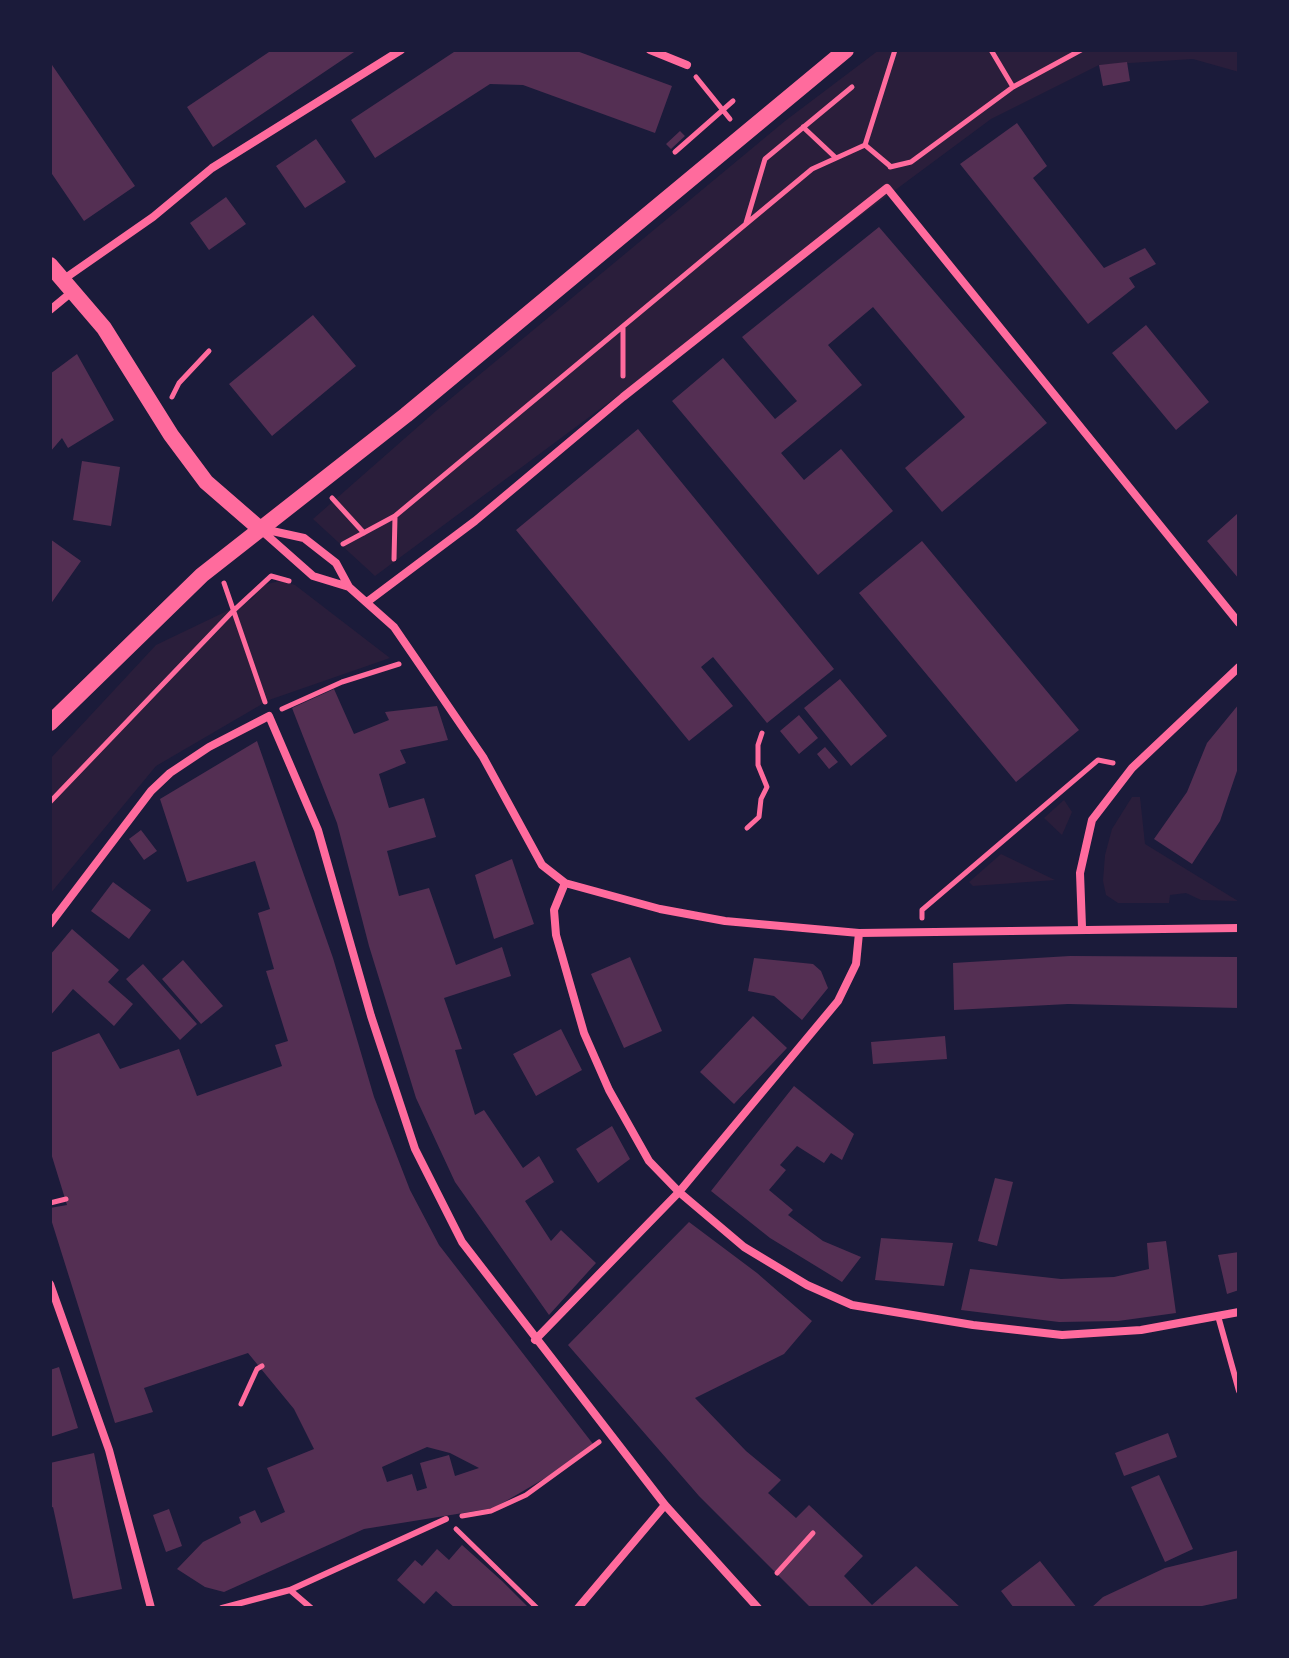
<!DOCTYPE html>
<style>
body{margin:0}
#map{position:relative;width:1289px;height:1658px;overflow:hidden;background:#1b1b3a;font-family:Jost,sans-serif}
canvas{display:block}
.frame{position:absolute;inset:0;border:52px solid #1b1b3a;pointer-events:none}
</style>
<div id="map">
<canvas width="1289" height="1658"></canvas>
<div class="frame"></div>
</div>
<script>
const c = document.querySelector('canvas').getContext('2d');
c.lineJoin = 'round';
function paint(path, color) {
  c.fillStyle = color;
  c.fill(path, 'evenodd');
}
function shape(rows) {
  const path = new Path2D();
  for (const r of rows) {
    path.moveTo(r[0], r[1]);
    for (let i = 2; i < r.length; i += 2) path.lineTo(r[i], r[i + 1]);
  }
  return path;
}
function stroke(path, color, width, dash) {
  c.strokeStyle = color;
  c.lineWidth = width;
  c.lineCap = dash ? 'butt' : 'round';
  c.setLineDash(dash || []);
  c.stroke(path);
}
paint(shape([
 [879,50,1239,50,1239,72,1193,59,1099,65,991,119,375,576,313,519,437,410,785,121],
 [280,581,295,585,390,658,269,700,156,766,50,894,50,759,156,645,252,599,263,585],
 [1132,797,1140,797,1145,844,1238,901,1201,900,1186,893,1170,895,1169,903,1118,903,1106,895,1103,881,1105,855,1112,829],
 [1064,800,1072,812,1062,835,1044,818],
 [1001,854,1055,880,973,886,969,882]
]), '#2a1e3b');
paint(shape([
 [272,50,357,50,213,147,187,107],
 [457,50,574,50,672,86,655,133,523,85,490,84,375,158,351,120],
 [50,62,135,186,84,221,50,171],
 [1127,62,1130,81,1103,86,1099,65],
 [1017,123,1047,166,1033,178,1104,268,1145,248,1156,264,1129,278,1135,287,1088,324,960,164],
 [680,131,685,136,671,149,666,144],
 [316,139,346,182,305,208,276,166],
 [226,197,246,224,209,250,190,223],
 [879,227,1047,423,942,512,905,468,965,417,873,307,828,345,862,385,781,453,804,480,841,449,893,511,818,575,672,401,723,358,775,419,797,401,742,337],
 [313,315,356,366,272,436,229,384],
 [1146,325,1209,402,1176,430,1112,353],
 [77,354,114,420,68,448,62,438,50,452,50,374],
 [638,429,834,669,767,723,713,657,701,667,733,706,689,741,516,530],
 [82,461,120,467,111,526,73,520],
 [1237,514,1239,515,1239,579,1207,541],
 [50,539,81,561,50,605],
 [922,541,1079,730,1016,782,859,593],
 [840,679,887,736,851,766,804,708],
 [334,689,354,734,389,720,385,712,437,706,448,740,400,750,406,763,379,774,389,808,424,798,436,837,387,851,399,896,429,888,456,965,502,947,511,976,444,998,462,1049,455,1050,475,1115,484,1110,523,1168,539,1156,554,1182,525,1201,551,1241,561,1230,596,1263,549,1315,455,1182,416,1098,369,946,337,823,292,708],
 [1239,704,1239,765,1220,821,1192,864,1154,839,1187,792,1207,743],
 [799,715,818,738,799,754,780,731],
 [257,741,333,958,374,1097,410,1190,439,1245,593,1444,554,1473,494,1508,364,1529,224,1592,205,1587,177,1569,203,1542,241,1523,239,1517,255,1510,261,1523,285,1512,267,1468,314,1449,294,1409,248,1353,144,1388,153,1412,115,1423,50,1216,50,1208,67,1205,50,1150,50,1053,99,1033,120,1069,179,1049,197,1096,282,1066,275,1045,288,1041,266,971,274,969,258,913,270,909,255,861,187,882,160,799],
 [427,1447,450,1453,479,1468,455,1476,449,1455,420,1463,427,1488,417,1491,412,1474,387,1482,382,1467],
 [825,747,838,762,829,769,817,754],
 [141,830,157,851,144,860,129,839],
 [512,859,534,924,494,939,475,875],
 [113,882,151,910,129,939,91,911],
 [72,929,119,970,108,982,133,1004,114,1026,73,989,50,1016,50,955],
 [1070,956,1239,957,1239,1008,1068,1004,954,1010,953,963],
 [630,957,662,1031,624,1048,591,974],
 [754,958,813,964,821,971,828,988,802,1020,774,996,748,991],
 [183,960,223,1006,201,1024,162,979],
 [143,964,197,1024,180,1040,126,979],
 [753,1016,787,1048,734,1104,700,1072],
 [561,1029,582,1070,536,1096,513,1054],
 [945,1036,947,1059,873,1064,871,1042],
 [794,1086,854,1134,842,1160,831,1153,824,1163,797,1146,780,1165,786,1170,769,1190,793,1210,788,1215,823,1241,861,1257,842,1282,770,1238,711,1191],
 [612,1126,630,1159,598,1183,576,1149],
 [995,1178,1013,1182,997,1246,978,1241],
 [689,1222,757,1273,812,1321,784,1354,695,1398,746,1451,781,1480,768,1493,796,1518,809,1505,863,1556,844,1576,872,1605,916,1566,961,1608,811,1608,699,1496,568,1345],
 [881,1238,953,1243,944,1286,875,1280],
 [1166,1241,1176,1313,1118,1321,1059,1322,961,1310,970,1269,1061,1279,1114,1277,1149,1269,1147,1243],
 [1239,1252,1239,1290,1227,1294,1218,1255],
 [59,1367,78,1428,50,1437,50,1370],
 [1168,1433,1177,1457,1124,1476,1115,1453],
 [94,1453,122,1589,73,1599,53,1507,50,1508,50,1463],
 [1159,1475,1193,1549,1165,1562,1131,1487],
 [169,1509,182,1546,166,1552,153,1515],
 [462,1545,502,1581,529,1608,455,1608,436,1591,424,1604,397,1580,415,1560,422,1566,437,1549,449,1560],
 [1239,1550,1239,1598,1193,1608,1091,1608,1103,1597,1165,1568],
 [1040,1561,1077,1608,1014,1608,1001,1591]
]), '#542f53');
stroke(shape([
 [991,50,1013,87],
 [696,77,730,119],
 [803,127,836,158],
 [865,145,895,50],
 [675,152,733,101],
 [765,159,852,87],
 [890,167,911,162,1013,87,1081,50],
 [746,223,765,159],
 [623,328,623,376],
 [172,397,179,383,209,351],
 [332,498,364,533],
 [343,544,395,516,812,169,865,145,890,166],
 [394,559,395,517],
 [224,583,265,702],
 [282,709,342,682,399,664],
 [50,802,232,612,271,576,289,581],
 [747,828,759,817,761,799,767,787,758,765,758,745,762,733],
 [922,918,922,910,1098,760,1113,763],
 [50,1203,66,1199],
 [241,1404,257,1369,262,1366],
 [462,1516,491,1511,526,1495,599,1442],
 [456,1529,537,1608],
 [777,1573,813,1533]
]), '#ff6b9d', 5);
stroke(shape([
 [1218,1316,1239,1391],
 [290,1590,311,1608],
 [222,1608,290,1590,446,1519]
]), '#ff6b9d', 6);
stroke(shape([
 [650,50,687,65],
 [64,279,153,217,212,168,401,50],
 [50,310,73,291],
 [263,529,304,538,336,563,349,587,394,627,483,757,542,865,565,883,660,909,725,921,859,933,1239,928],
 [261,530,313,576,349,587],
 [367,602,475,521,623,397,887,188,1239,623],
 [565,883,554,910,556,935,584,1033,609,1090,649,1161,679,1192,744,1247,807,1285,852,1305,973,1325,1062,1335,1141,1330,1239,1312],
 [50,924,151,791,170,773,209,747,269,716,318,830,371,1016,415,1149,462,1242,665,1505,758,1608],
 [1082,927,1080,873,1092,820,1132,768,1239,667],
 [50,1284,109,1450,151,1608],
 [535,1340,679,1192,838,1001,856,964,859,933],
 [578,1608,665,1505]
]), '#ff6b9d', 8);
stroke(shape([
 [50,265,104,328,171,435,206,482,259,528],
 [50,723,202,575,406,415,846,50]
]), '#ff6b9d', 16);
</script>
